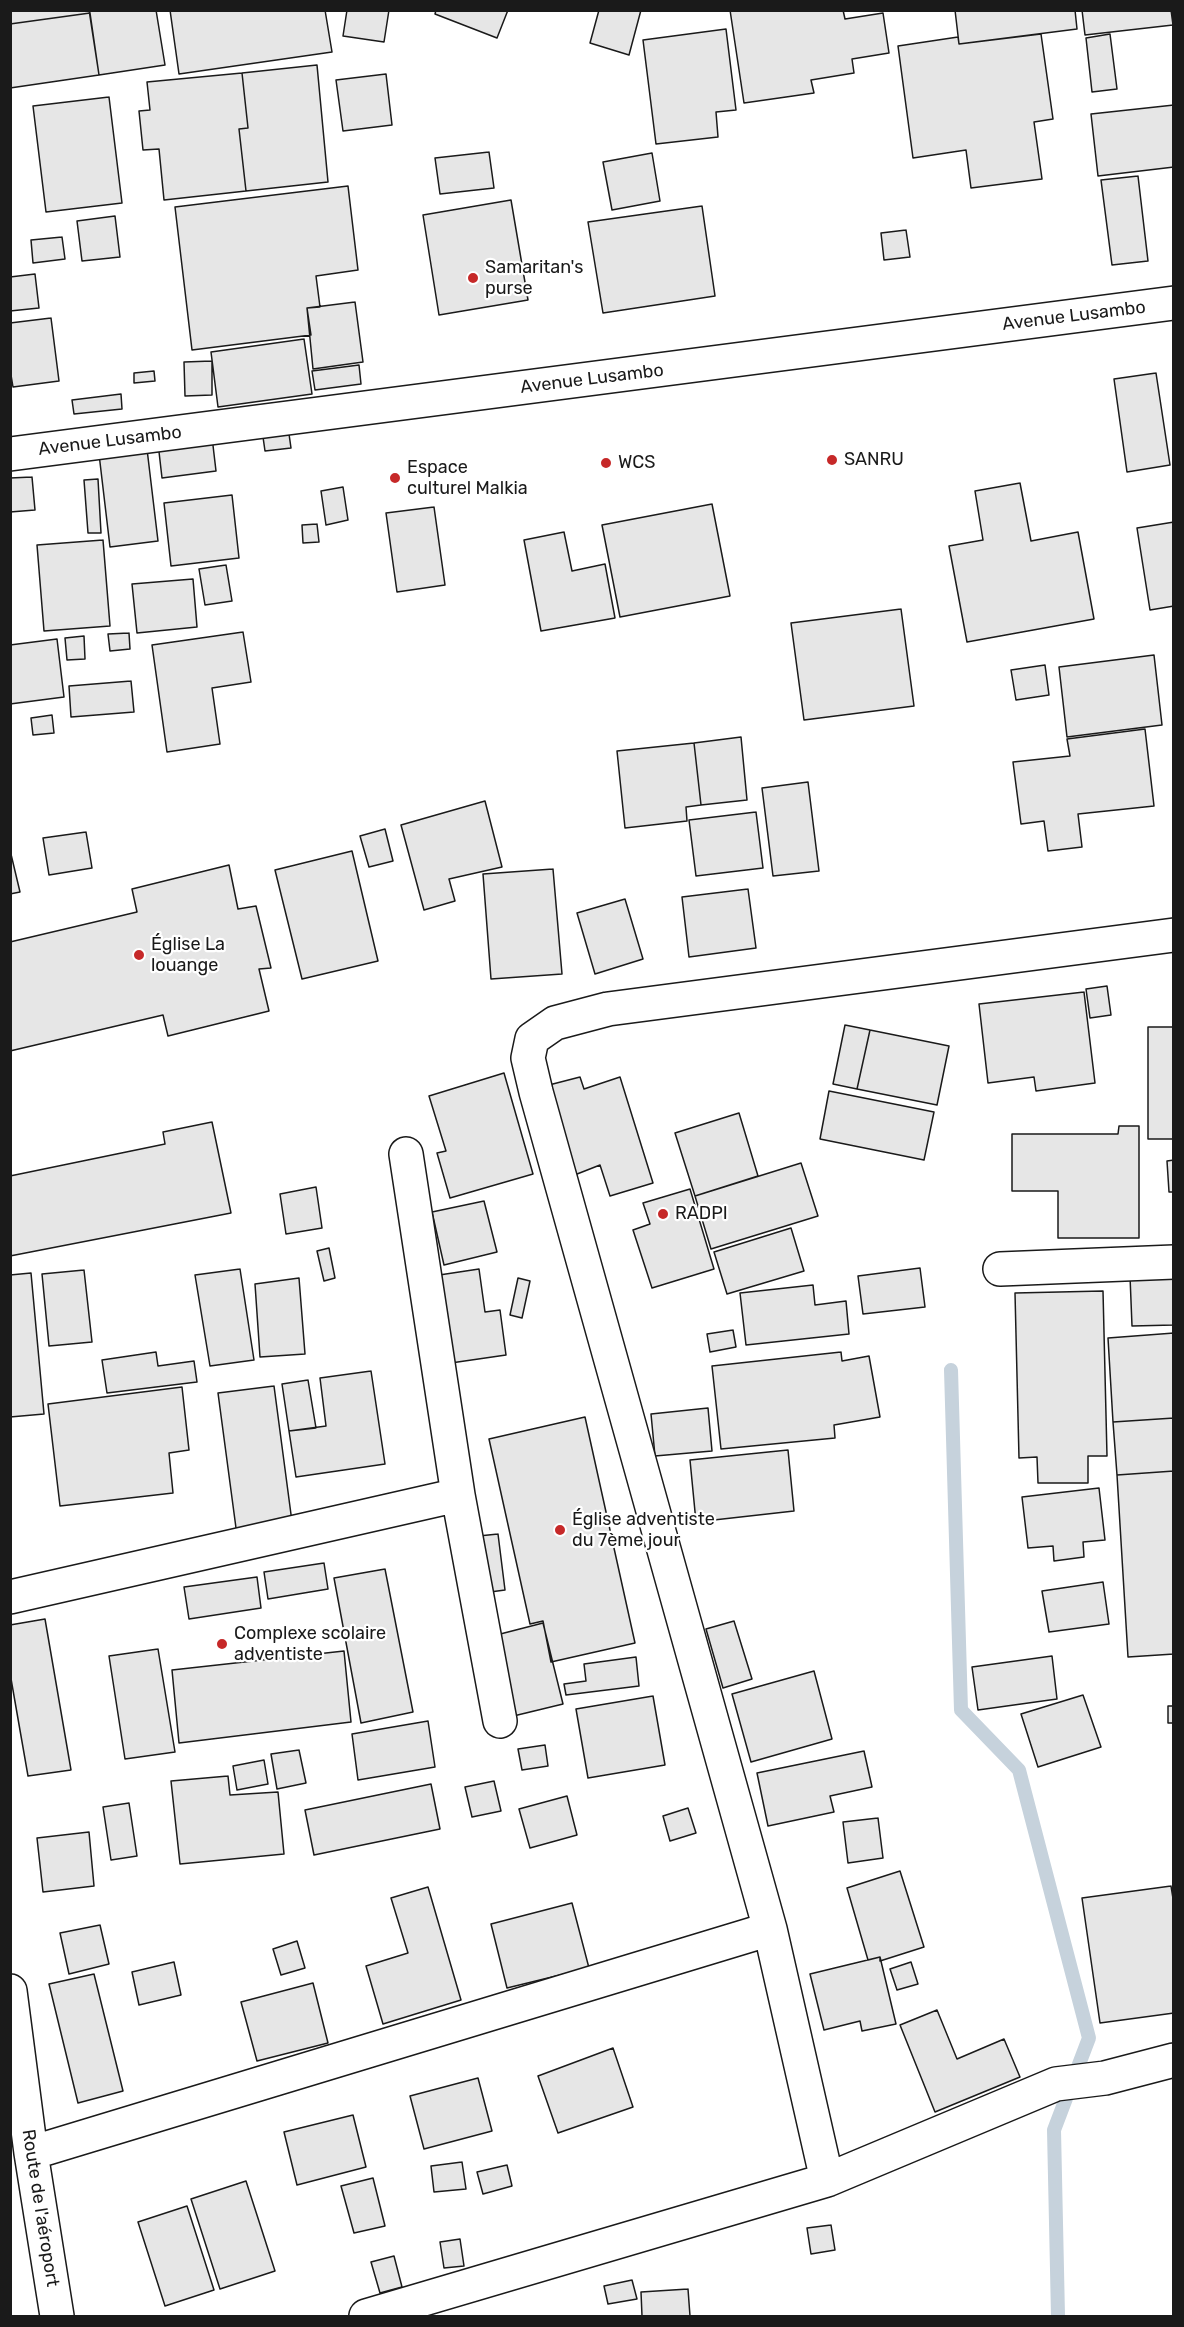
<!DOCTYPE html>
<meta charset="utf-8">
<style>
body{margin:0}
#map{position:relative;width:1184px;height:2327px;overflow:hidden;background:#fff;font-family:Rubik,sans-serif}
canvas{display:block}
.frame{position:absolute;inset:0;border:12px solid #1a1a1a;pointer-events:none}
</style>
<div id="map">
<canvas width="1184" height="2327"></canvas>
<div class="frame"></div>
</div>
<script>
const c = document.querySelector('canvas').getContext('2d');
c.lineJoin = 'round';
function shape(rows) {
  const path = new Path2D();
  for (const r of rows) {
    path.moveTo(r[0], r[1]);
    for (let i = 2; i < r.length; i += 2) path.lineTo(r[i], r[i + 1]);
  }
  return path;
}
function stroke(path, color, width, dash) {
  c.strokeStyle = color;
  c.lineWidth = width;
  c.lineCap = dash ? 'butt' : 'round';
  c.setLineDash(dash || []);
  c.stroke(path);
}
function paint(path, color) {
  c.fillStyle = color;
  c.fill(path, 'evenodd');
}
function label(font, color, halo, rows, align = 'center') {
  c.font = font + ' Rubik,sans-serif';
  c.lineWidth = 4.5;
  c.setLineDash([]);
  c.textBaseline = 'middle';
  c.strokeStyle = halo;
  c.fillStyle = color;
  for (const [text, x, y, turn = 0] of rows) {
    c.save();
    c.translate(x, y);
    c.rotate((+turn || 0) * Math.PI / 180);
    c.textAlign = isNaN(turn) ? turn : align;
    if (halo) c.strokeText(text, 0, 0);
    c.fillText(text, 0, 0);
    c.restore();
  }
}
stroke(shape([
 [951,1370,961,1710,1019,1770,1089,2038,1054,2130,1058,2316]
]), '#c6d2dc', 14);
const building = shape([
 [10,10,89,10,90,13,10,24,10,10],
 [89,10,156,10,165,65,99,75,89,10],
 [170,10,325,10,332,52,179,74,170,10],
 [347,10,389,10,384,42,343,36,347,10],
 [436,10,508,10,497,38,435,14,436,10],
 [599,10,641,10,629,55,590,43,599,10],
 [730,10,843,10,845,19,883,13,889,53,852,59,854,73,811,80,814,93,744,103,730,10],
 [955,10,1075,10,1077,29,959,44,955,10],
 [1082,10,1171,10,1173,25,1085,35,1082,10],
 [90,13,99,75,10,88,10,24,90,13],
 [726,29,736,110,716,112,718,137,656,144,643,40,726,29],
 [1041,34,1053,119,1034,122,1042,179,971,188,966,150,913,158,898,46,958,37,959,44,1041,34],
 [1110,34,1117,89,1092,92,1086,38,1110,34],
 [317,65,328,182,246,191,239,129,248,128,242,73,317,65],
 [242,73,248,128,239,129,246,191,164,200,159,149,143,150,139,111,150,110,147,82,242,73],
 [386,74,392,125,343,131,336,80,386,74],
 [109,97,122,203,46,212,33,106,109,97],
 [1174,105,1174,167,1098,176,1091,114,1174,105],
 [489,152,494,188,440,194,435,158,489,152],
 [652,153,660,201,612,210,603,162,652,153],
 [1138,176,1148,261,1112,265,1101,180,1138,176],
 [348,186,358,270,316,276,320,307,307,308,311,335,192,350,175,207,348,186],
 [511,200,528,300,439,315,423,215,511,200],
 [702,206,715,296,603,313,588,222,702,206],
 [115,216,120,257,82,261,77,221,115,216],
 [906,230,910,257,884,260,881,233,906,230],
 [62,237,65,259,33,263,31,240,62,237],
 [35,274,39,308,10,311,10,277,35,274],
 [355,302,363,362,313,369,307,308,355,302],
 [51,318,59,381,13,387,10,369,10,323,51,318],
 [304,339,312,394,218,407,211,352,304,339],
 [212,361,212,395,185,396,184,362,212,361],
 [359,365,361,384,315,390,312,371,359,365],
 [154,371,155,381,134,383,134,373,154,371],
 [1156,373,1170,465,1127,472,1114,379,1156,373],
 [121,394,122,409,74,414,72,400,121,394],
 [288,427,291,448,265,451,262,430,288,427],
 [212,437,216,471,162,478,158,443,212,437],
 [147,449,158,541,110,547,99,454,147,449],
 [32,477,35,510,10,512,10,478,32,477],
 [98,479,101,533,88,533,84,480,98,479],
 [1020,483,1031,541,1078,532,1094,619,967,642,949,546,983,540,975,491,1020,483],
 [343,487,348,520,326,525,321,491,343,487],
 [232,495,239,558,171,566,164,503,232,495],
 [712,504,730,596,620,617,602,525,712,504],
 [434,507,445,585,397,592,386,513,434,507],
 [1174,522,1174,606,1150,610,1137,528,1174,522],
 [317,524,319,542,303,543,302,525,317,524],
 [564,532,572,571,605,564,615,618,541,631,524,540,564,532],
 [103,540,110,626,44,631,37,545,103,540],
 [226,565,232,601,205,605,199,569,226,565],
 [193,579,197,627,137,633,132,584,193,579],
 [901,609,914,706,804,720,791,623,901,609],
 [243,632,251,682,212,688,220,744,167,752,152,645,243,632],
 [129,633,130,649,110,651,108,634,129,633],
 [84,636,85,659,67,660,65,638,84,636],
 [57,639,64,697,10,704,10,645,57,639],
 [1154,655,1162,725,1067,737,1059,667,1154,655],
 [1045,665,1049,695,1016,700,1011,670,1045,665],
 [131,681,134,712,71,717,69,686,131,681],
 [52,715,54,733,33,735,31,718,52,715],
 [1145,729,1154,806,1078,814,1082,847,1048,851,1044,821,1021,824,1013,762,1070,756,1067,739,1145,729],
 [741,737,747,800,701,805,694,743,741,737],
 [694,743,701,805,686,807,687,821,625,828,617,751,694,743],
 [808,782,819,871,773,876,762,788,808,782],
 [485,801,502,867,449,879,455,901,424,910,401,825,485,801],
 [756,812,763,868,696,876,689,820,756,812],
 [385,829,393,861,369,867,360,836,385,829],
 [86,832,92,868,49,875,43,838,86,832],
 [10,850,20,892,10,894,10,850],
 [352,851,378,961,302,979,275,870,352,851],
 [229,865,238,909,256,906,271,968,259,969,269,1011,168,1036,163,1015,10,1051,10,942,137,912,132,889,229,865],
 [553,869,562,974,491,979,483,874,553,869],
 [748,889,756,948,689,957,682,897,748,889],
 [625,899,643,959,595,974,577,913,625,899],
 [1107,986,1111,1015,1090,1018,1086,989,1107,986],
 [1084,992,1095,1083,1036,1091,1034,1077,988,1083,979,1004,1084,992],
 [845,1025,870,1030,857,1089,833,1084,845,1025],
 [1148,1027,1174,1027,1174,1139,1148,1139,1148,1027],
 [870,1030,949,1046,937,1105,857,1089,870,1030],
 [504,1073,533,1174,450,1198,437,1153,446,1151,429,1096,504,1073],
 [580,1077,584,1089,620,1077,653,1183,610,1196,600,1165,572,1176,549,1085,580,1077],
 [829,1091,934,1112,924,1160,820,1139,829,1091],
 [739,1113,758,1176,695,1196,675,1133,739,1113],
 [212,1122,231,1213,10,1256,10,1176,165,1144,163,1132,212,1122],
 [1119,1126,1139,1126,1139,1238,1058,1238,1058,1191,1012,1191,1012,1134,1118,1134,1119,1126],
 [1174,1160,1174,1192,1169,1192,1167,1161,1174,1160],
 [801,1163,818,1216,711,1249,695,1196,801,1163],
 [316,1187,322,1228,286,1234,280,1194,316,1187],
 [690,1189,714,1269,652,1288,633,1230,650,1224,643,1203,690,1189],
 [484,1201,497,1252,444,1265,432,1212,484,1201],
 [791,1228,804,1271,727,1294,714,1252,791,1228],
 [329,1248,335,1278,324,1281,317,1251,329,1248],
 [920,1268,925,1307,863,1314,858,1276,920,1268],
 [240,1269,254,1360,210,1366,195,1275,240,1269],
 [479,1269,485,1312,500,1310,506,1355,437,1365,426,1277,479,1269],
 [84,1270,92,1342,49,1346,42,1274,84,1270],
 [31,1273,44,1414,10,1417,10,1275,31,1273],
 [1174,1275,1174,1325,1132,1326,1130,1276,1174,1275],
 [299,1278,305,1354,260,1357,255,1284,299,1278],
 [518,1278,530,1281,522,1318,510,1315,518,1278],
 [813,1285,815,1305,846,1301,849,1334,746,1345,740,1293,813,1285],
 [1103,1291,1107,1456,1088,1456,1088,1483,1038,1483,1037,1457,1019,1458,1015,1293,1103,1291],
 [733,1330,736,1347,710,1352,707,1334,733,1330],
 [1174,1333,1174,1418,1113,1422,1108,1338,1174,1333],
 [156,1352,158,1366,194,1361,197,1382,107,1393,102,1360,156,1352],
 [841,1352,842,1361,869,1356,880,1417,834,1425,835,1438,721,1449,712,1366,841,1352],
 [371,1371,385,1464,296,1477,289,1431,326,1426,320,1378,371,1371],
 [308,1380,316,1428,289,1431,282,1384,308,1380],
 [274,1386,294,1537,238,1543,218,1393,274,1386],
 [182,1387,189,1450,169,1453,173,1493,60,1506,48,1404,182,1387],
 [708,1408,712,1451,655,1456,651,1414,708,1408],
 [585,1417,635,1643,551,1662,543,1621,530,1624,489,1439,585,1417],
 [1174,1418,1174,1471,1117,1475,1113,1422,1174,1418],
 [788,1450,794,1511,696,1522,690,1460,788,1450],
 [1174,1471,1174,1654,1128,1657,1117,1475,1174,1471],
 [1099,1488,1105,1540,1083,1542,1084,1557,1054,1561,1053,1546,1028,1548,1022,1497,1099,1488],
 [498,1534,505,1590,475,1594,469,1537,498,1534],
 [324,1563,328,1589,268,1599,264,1572,324,1563],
 [385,1569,413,1712,361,1723,334,1578,385,1569],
 [257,1577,261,1608,189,1619,184,1587,257,1577],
 [1103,1582,1109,1624,1049,1632,1042,1591,1103,1582],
 [45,1619,71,1770,28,1776,10,1673,10,1625,45,1619],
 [734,1621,752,1679,723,1688,706,1629,734,1621],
 [543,1623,563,1704,497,1720,477,1640,543,1623],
 [158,1649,175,1752,125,1759,109,1656,158,1649],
 [344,1651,351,1722,179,1743,172,1670,344,1651],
 [1052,1656,1057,1699,978,1710,972,1667,1052,1656],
 [636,1657,639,1686,566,1695,564,1684,586,1681,584,1664,636,1657],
 [814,1671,832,1739,751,1762,732,1694,814,1671],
 [1083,1695,1101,1747,1038,1767,1021,1714,1083,1695],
 [653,1696,665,1765,588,1778,576,1709,653,1696],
 [1168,1706,1174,1706,1174,1723,1168,1723,1168,1706],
 [428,1721,435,1767,358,1780,352,1734,428,1721],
 [545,1745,548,1766,522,1770,518,1749,545,1745],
 [299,1750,306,1783,277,1789,271,1754,299,1750],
 [864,1751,872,1787,830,1796,834,1812,768,1826,757,1773,864,1751],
 [264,1760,268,1784,237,1790,233,1766,264,1760],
 [228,1776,230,1795,278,1792,284,1854,180,1864,171,1781,228,1776],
 [494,1781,501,1811,472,1817,465,1787,494,1781],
 [431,1784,440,1829,314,1855,305,1810,431,1784],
 [567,1796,577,1835,530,1848,519,1809,567,1796],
 [129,1803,137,1856,111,1860,103,1807,129,1803],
 [688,1808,696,1833,670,1841,663,1816,688,1808],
 [878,1818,883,1858,848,1863,843,1822,878,1818],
 [89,1832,94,1886,43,1892,37,1838,89,1832],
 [900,1871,924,1947,880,1961,880,1957,868,1960,847,1888,900,1871],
 [1171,1886,1174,1905,1174,2013,1100,2023,1082,1898,1171,1886],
 [428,1887,461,2000,383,2024,366,1966,408,1953,391,1898,428,1887],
 [572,1903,589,1968,507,1988,491,1924,572,1903],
 [100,1925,109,1964,69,1974,60,1933,100,1925],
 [297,1941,305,1968,281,1975,273,1949,297,1941],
 [880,1957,896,2024,862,2031,860,2021,824,2030,810,1974,880,1957],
 [174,1962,181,1995,139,2005,132,1972,174,1962],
 [911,1962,918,1984,897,1990,890,1969,911,1962],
 [94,1974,123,2091,78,2103,49,1984,94,1974],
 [313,1983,328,2043,257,2061,241,2002,313,1983],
 [937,2010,957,2059,1004,2039,1020,2077,935,2112,900,2025,937,2010],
 [613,2048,633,2107,558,2133,538,2076,613,2048],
 [478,2078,492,2131,424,2149,410,2096,478,2078],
 [353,2115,366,2167,297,2185,284,2132,353,2115],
 [462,2162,466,2189,434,2192,431,2166,462,2162],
 [507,2165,512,2186,483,2194,477,2172,507,2165],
 [373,2178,385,2226,354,2233,341,2186,373,2178],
 [246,2181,275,2271,220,2289,191,2199,246,2181],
 [187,2206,214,2290,165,2306,138,2222,187,2206],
 [831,2225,835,2250,811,2254,807,2228,831,2225],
 [460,2239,464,2266,444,2268,440,2242,460,2239],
 [394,2256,402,2287,380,2293,371,2262,394,2256],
 [632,2280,637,2299,608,2304,604,2286,632,2280],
 [688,2289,690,2316,642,2316,641,2292,688,2289]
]);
paint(building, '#e6e6e6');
stroke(building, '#1a1a1a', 1.5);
const minor = shape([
 [10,454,1174,303],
 [1000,1269,1174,1262],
 [458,1495,500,1721],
 [10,1597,458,1495,406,1154],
 [10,1991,31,2153,57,2316],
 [31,2153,770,1929],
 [827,2180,770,1929,536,1092,528,1058,532,1039,555,1023,608,1009,1174,935],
 [366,2316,827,2180,1056,2084,1105,2078,1174,2060]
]);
stroke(minor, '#1a1a1a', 36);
stroke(minor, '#fff', 33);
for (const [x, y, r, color] of [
 [473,278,6,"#c62828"],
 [832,460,6,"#c62828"],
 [606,463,6,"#c62828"],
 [395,478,6,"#c62828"],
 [139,955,6,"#c62828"],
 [663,1214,6,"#c62828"],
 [560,1530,6,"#c62828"],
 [222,1644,6,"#c62828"]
]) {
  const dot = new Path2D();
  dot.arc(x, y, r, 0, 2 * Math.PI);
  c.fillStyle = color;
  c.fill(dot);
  stroke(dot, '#fff', 2);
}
label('18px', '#1a1a1a', '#fff', [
 ["Samaritan's",485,268],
 ["purse",485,289],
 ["SANRU",844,460],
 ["WCS",618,463],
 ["Espace",407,468],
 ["culturel Malkia",407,489],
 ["Église La",151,945],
 ["louange",151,966],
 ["RADPI",675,1214],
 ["Église adventiste",572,1520],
 ["du 7ème jour",572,1541],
 ["Complexe scolaire",234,1634],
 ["adventiste",234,1655]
], 'left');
label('18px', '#1a1a1a', '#fff', [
 ["Avenue Lusambo",1074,316,-7],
 ["Avenue Lusambo",592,379,-7],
 ["Avenue Lusambo",110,441,-7],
 ["Route de l'aéroport",40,2208,81]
]);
</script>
